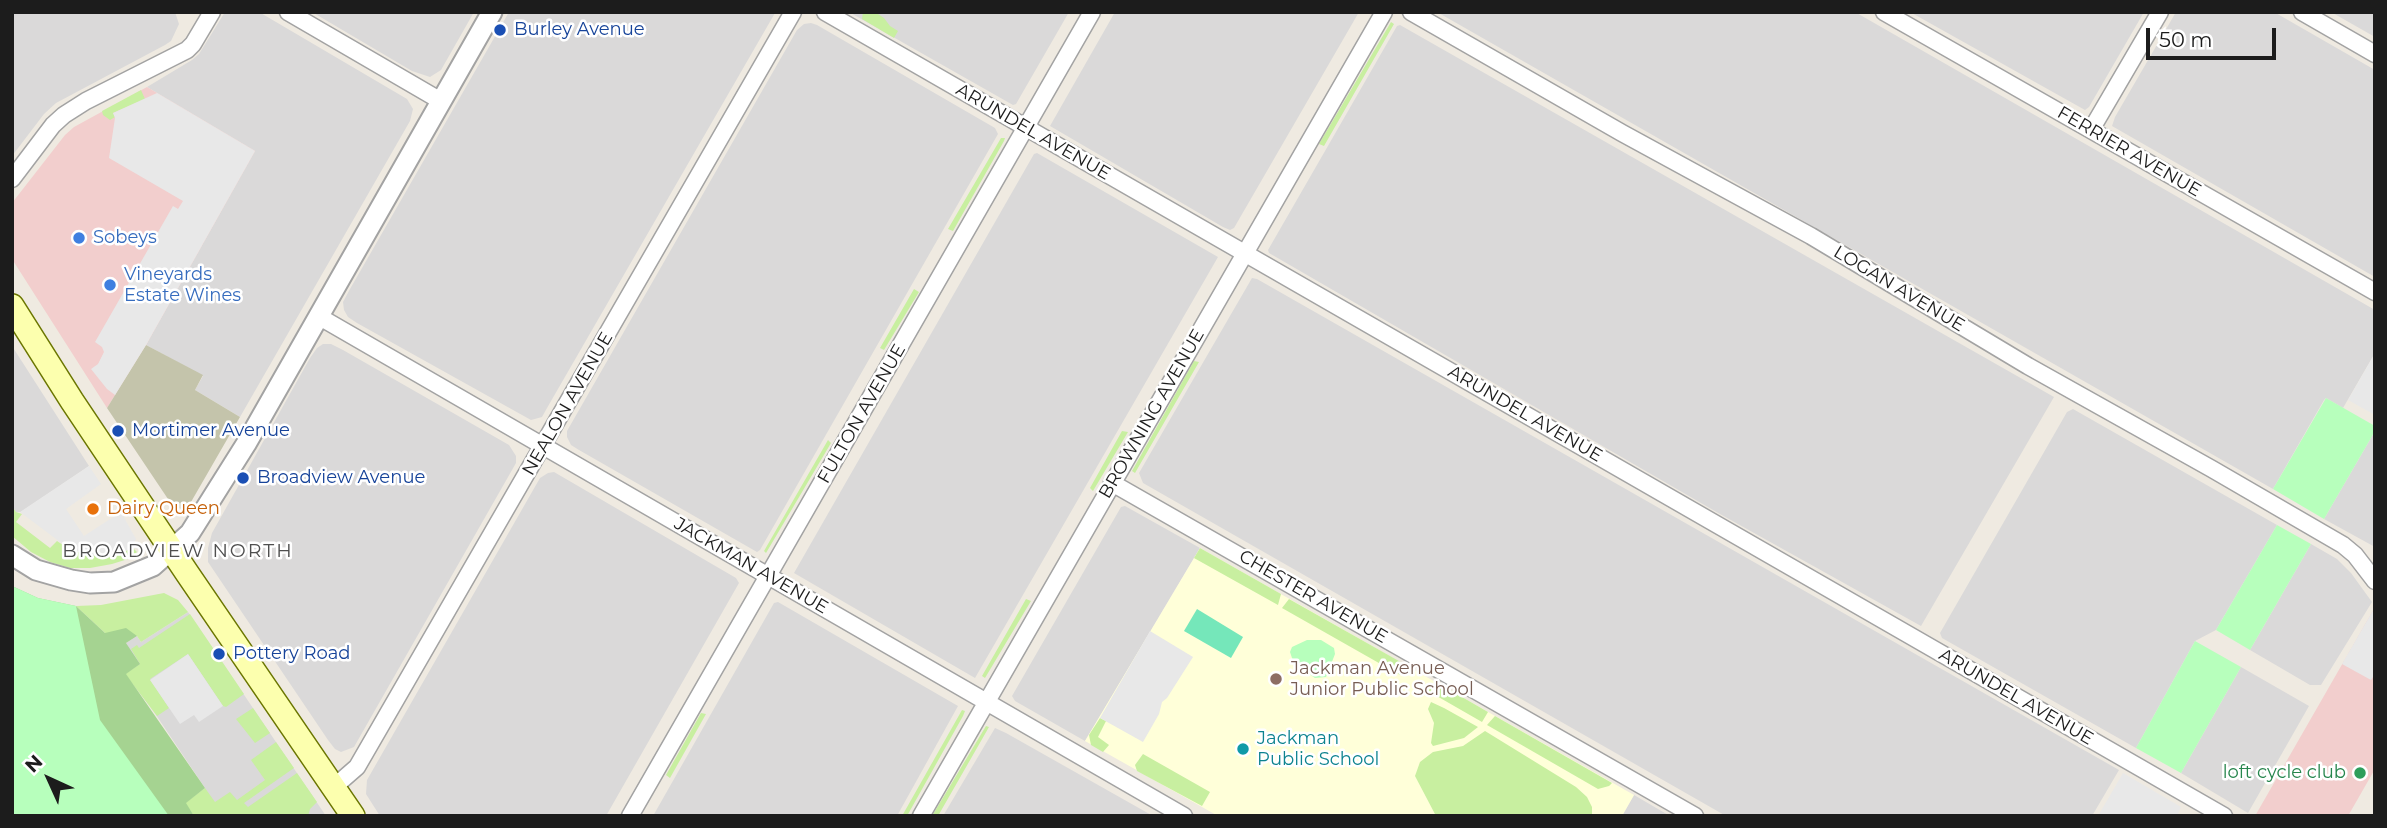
<!DOCTYPE html>
<style>
body{margin:0}
#map{position:relative;width:2387px;height:828px;overflow:hidden;background:#efeae1;font-family:Montserrat,sans-serif}
canvas{display:block}
.frame{position:absolute;inset:0;border:14px solid #1c1c1c;pointer-events:none}
.north{position:absolute;left:14px;top:744px;width:70px;height:70px;-webkit-text-stroke:5px #fff;paint-order:stroke;rotate:315deg;font-size:19px;font-weight:700;line-height:28px;text-align:center;color:#1c1c1c}
.north::after{content:'';display:block;margin:auto;width:24px;height:32px;background:#1c1c1c;clip-path:polygon(50% 0,100% 100%,50% 72%,0 100%)}
.scale{position:absolute;left:2146px;top:28px;width:130px;height:32px;box-sizing:border-box;border:4px solid #1c1c1c;border-top:0;padding-left:9px;font-size:21px;line-height:24px;white-space:nowrap;color:#1c1c1c;-webkit-text-stroke:5px #fff;paint-order:stroke}
</style>
<div id="map">
<canvas width="2387" height="828"></canvas>
<div class="frame"></div>
<div class="north">N</div>
<div class="scale">50 m</div>
</div>
<script>
const c = document.querySelector('canvas').getContext('2d');
c.lineJoin = 'round';
function paint(path, color) {
  c.fillStyle = color;
  c.fill(path, 'evenodd');
}
function shape(rows) {
  const path = new Path2D();
  for (const r of rows) {
    path.moveTo(r[0], r[1]);
    for (let i = 2; i < r.length; i += 2) path.lineTo(r[i], r[i + 1]);
  }
  return path;
}
function stroke(path, color, width, dash) {
  c.strokeStyle = color;
  c.lineWidth = width;
  c.lineCap = dash ? 'butt' : 'round';
  c.setLineDash(dash || []);
  c.stroke(path);
}
function label(font, color, halo, rows, align = 'center') {
  c.font = font + ' Montserrat,sans-serif';
  c.lineWidth = 5;
  c.setLineDash([]);
  c.textBaseline = 'middle';
  c.strokeStyle = halo;
  c.fillStyle = color;
  for (const [text, x, y, turn = 0] of rows) {
    c.save();
    c.translate(x, y);
    c.rotate((+turn || 0) * Math.PI / 180);
    c.textAlign = isNaN(turn) ? turn : align;
    if (halo) c.strokeText(text, 0, 0);
    c.fillText(text, 0, 0);
    c.restore();
  }
}
paint(shape([
 [12,12,175,12,179,24,171,41,165,45,56,103,44,114,12,156],
 [225,12,259,12,407,99,413,109,410,121,240,417,195,390,203,376,146,345,255,151,147,87,192,60,199,54],
 [312,12,474,12,441,70,430,77,412,71],
 [509,12,775,13,547,408,542,417,531,420,357,323,348,317,344,310,343,302,350,289],
 [849,12,1069,12,1016,104,1013,105],
 [1115,12,1359,12,1234,228,1230,230,1223,227,1050,126],
 [1437,12,1855,12,2375,310,2375,353,2343,408,2326,398,2324,400,2273,489],
 [1910,12,2144,12,2089,107,2085,110],
 [2176,12,2274,12,2375,70,2375,277,2112,126,2115,117],
 [2331,12,2375,12,2375,37],
 [811,23,817,25,995,128,998,134,760,550,757,552,579,450,571,445,567,437,567,431,797,30,804,24],
 [1400,25,2054,397,1921,626,1720,514,1269,253,1268,250,1397,26],
 [1037,153,1218,257,975,678,794,573,1034,154],
 [1252,278,1257,279,2119,770,2092,816,1726,816,1143,483,1139,473],
 [323,344,331,344,343,350,509,445,516,456,516,463,354,747,341,752,335,749,328,740,208,562,208,548,212,533,310,358,317,348],
 [12,346,89,466,21,512,16,512,12,506],
 [2073,409,2277,525,2216,630,2195,641,2136,748,1942,638,1940,633,2067,412],
 [2375,431,2375,547,2324,519],
 [554,472,736,578,739,583,606,816,380,816,366,794,367,780,540,478,548,473],
 [1125,506,1200,548,1085,741,1015,701,1012,696,1121,507],
 [2311,544,2337,559,2351,573,2372,602,2321,685,2310,685,2250,650],
 [778,602,958,706,897,816,653,816,774,603],
 [188,612,326,816,194,816,205,788,144,697,126,643,137,636,141,642],
 [2241,667,2309,706,2248,813,2181,773],
 [995,728,1006,733,1153,816,943,816],
 [1634,795,1670,816,1622,816]
]), '#dad9d9');
paint(shape([
 [147,87,255,151,146,345,107,408,12,259,12,203,65,135,74,127],
 [2375,607,2375,769,2348,816,2255,816]
]), '#f2cecd');
paint(shape([
 [1200,548,1634,795,1622,816,1218,816,1085,741]
]), '#ffffd9');
paint(shape([
 [146,345,203,375,195,390,240,417,191,502,181,509,172,505,107,408]
]), '#c4c4ab');
paint(shape([
 [863,12,875,12,884,18,890,26,898,31,894,38,862,19],
 [1391,22,1394,24,1324,146,1319,144],
 [141,90,145,99,113,113,115,117,110,120,103,115,102,111],
 [1001,138,1005,138,1004,141,953,231,948,229],
 [914,289,919,292,884,350,880,348],
 [1194,361,1199,362,1135,473,1132,471],
 [1122,431,1128,432,1093,491,1090,488],
 [828,440,831,443,766,553,764,551],
 [12,506,16,512,22,514,16,522,50,548,57,541,72,551,121,554,132,547,137,552,128,559,112,564,90,568,70,568,50,562,31,552,12,536],
 [1200,548,1281,594,1278,605,1194,558],
 [164,593,178,600,188,612,141,642,137,636,105,633,76,606,101,605],
 [1026,599,1031,601,985,678,982,676],
 [1289,599,1406,665,1400,675,1282,608],
 [190,614,244,694,226,707,223,706,188,654,150,679,169,708,157,716,125,674,140,664,131,649,137,645,139,648],
 [1436,682,1488,712,1482,722,1428,691],
 [1431,702,1444,708,1478,727,1464,738,1433,746,1431,743,1434,723,1428,709],
 [253,708,270,733,255,743,236,719],
 [962,710,965,711,963,716,907,816,902,816],
 [701,713,706,714,670,778,666,775],
 [1495,716,1612,783,1609,786,1598,789,1487,725],
 [1100,718,1106,721,1098,737,1109,745,1103,752,1091,745,1089,735],
 [986,726,989,727,938,816,932,816],
 [1485,731,1576,787,1587,797,1592,807,1592,816,1436,816,1415,776,1420,762,1433,752,1463,746],
 [276,742,294,768,244,803,248,807,297,773,317,802,310,809,308,816,194,816,185,803,205,788,215,802,230,792,237,800,265,780,251,760],
 [1143,754,1210,792,1202,806,1137,771,1135,765]
]), '#c8efa0');
paint(shape([
 [12,586,38,598,76,606,105,633,126,628,137,636,126,643,140,664,126,674,205,788,186,803,194,816,12,816]
]), '#a5d391');
paint(shape([
 [2326,398,2375,426,2375,431,2324,519,2273,489],
 [2277,525,2311,544,2250,650,2216,630],
 [12,586,38,598,76,606,100,720,169,816,12,816],
 [1307,640,1321,640,1334,648,1335,654,1326,677,1315,678,1296,665,1292,658,1290,652,1292,647],
 [2195,641,2241,667,2181,773,2136,748]
]), '#b7ffbc');
paint(shape([
 [1197,609,1243,637,1231,658,1184,631]
]), '#75e7ba');
paint(shape([
 [157,93,255,151,146,345,115,395,107,389,91,369,98,364,104,352,102,347,95,342,173,206,178,209,183,201,109,158,115,118,113,113],
 [2375,353,2375,415,2348,400],
 [89,466,101,484,66,509,84,536,121,512,136,539,132,547,121,554,106,558,72,551,20,512],
 [2375,607,2375,674,2371,680,2342,664],
 [1150,631,1193,657,1167,698,1162,702,1159,714,1143,742,1100,718],
 [188,654,223,706,199,722,194,715,180,724,150,680],
 [2123,773,2181,807,2177,816,2098,816]
]), '#e8e8e8');
const minor = shape([
 [288,12,441,101],
 [825,12,2224,816],
 [1411,12,1622,133,1811,236,2028,366,2212,469,2343,545,2355,555,2375,581],
 [1884,12,2375,292],
 [2302,12,2375,54],
 [2091,130,2160,12],
 [12,179,53,125,64,115,86,101,187,50,193,44,212,12],
 [318,316,1184,816],
 [1112,483,1695,816],
 [334,787,357,767,793,12],
 [630,816,1092,12],
 [921,816,1384,12]
]);
const tertiary = shape([
 [12,555,36,570,71,580,90,583,114,582,153,566,190,533,246,444,492,12]
]);
const secondary = shape([
 [12,306,72,401,187,573,353,816]
]);
stroke(minor, '#a3a3a3', 19);
stroke(tertiary, '#a3a3a3', 23);
stroke(secondary, '#6b7600', 26);
stroke(minor, '#fff', 16);
stroke(tertiary, '#fff', 19);
stroke(secondary, '#fcffae', 23);
for (const [x, y, r, color] of [
 [500,30,7,"#1a4fb4"],
 [79,238,7,"#3f7fe0"],
 [110,285,7,"#3f7fe0"],
 [118,431,7,"#1a4fb4"],
 [243,478,7,"#1a4fb4"],
 [93,509,7,"#e8710a"],
 [219,654,7,"#1a4fb4"],
 [1276,679,7,"#8d6e63"],
 [1243,749,7,"#0f9aa8"],
 [2360,773,7,"#2e9e5b"]
]) {
  const dot = new Path2D();
  dot.arc(x, y, r, 0, 2 * Math.PI);
  c.fillStyle = color;
  c.fill(dot);
  stroke(dot, '#fff', 2.5);
}
label('18px', '#164399', '#fff', [
 ["Burley Avenue",514,30],
 ["Mortimer Avenue",132,431],
 ["Broadview Avenue",257,478],
 ["Pottery Road",233,654]
], 'left');
label('18px', '#1c1c1c', '#fff', [
 ["ARUNDEL AVENUE",1033,132,30],
 ["FERRIER AVENUE",2129,152,30],
 ["LOGAN AVENUE",1899,289,31],
 ["NEALON AVENUE",568,404,-60],
 ["FULTON AVENUE",862,414,-60],
 ["BROWNING AVENUE",1152,414,-60],
 ["ARUNDEL AVENUE",1525,414,30],
 ["JACKMAN AVENUE",751,566,30],
 ["CHESTER AVENUE",1313,597,30],
 ["ARUNDEL AVENUE",2016,697,30]
]);
label('18px', '#366cbe', '#fff', [
 ["Sobeys",93,238],
 ["Vineyards",124,275],
 ["Estate Wines",124,296]
], 'left');
label('18px', '#c56008', '#fff', [
 ["Dairy Queen",107,509]
], 'left');
label('18px', '#785e54', '#fff', [
 ["Jackman Avenue",1290,669],
 ["Junior Public School",1290,690]
], 'left');
label('18px', '#0d838f', '#fff', [
 ["Jackman",1257,739],
 ["Public School",1257,760]
], 'left');
label('18px', '#27864d', '#fff', [
 ["loft cycle club",2346,773]
], 'right');
c.letterSpacing = '2px';
label('19px', '#4f4f4f', '#fff', [
 ["BROADVIEW NORTH",178,551]
]);
c.letterSpacing = '0px';
</script>
